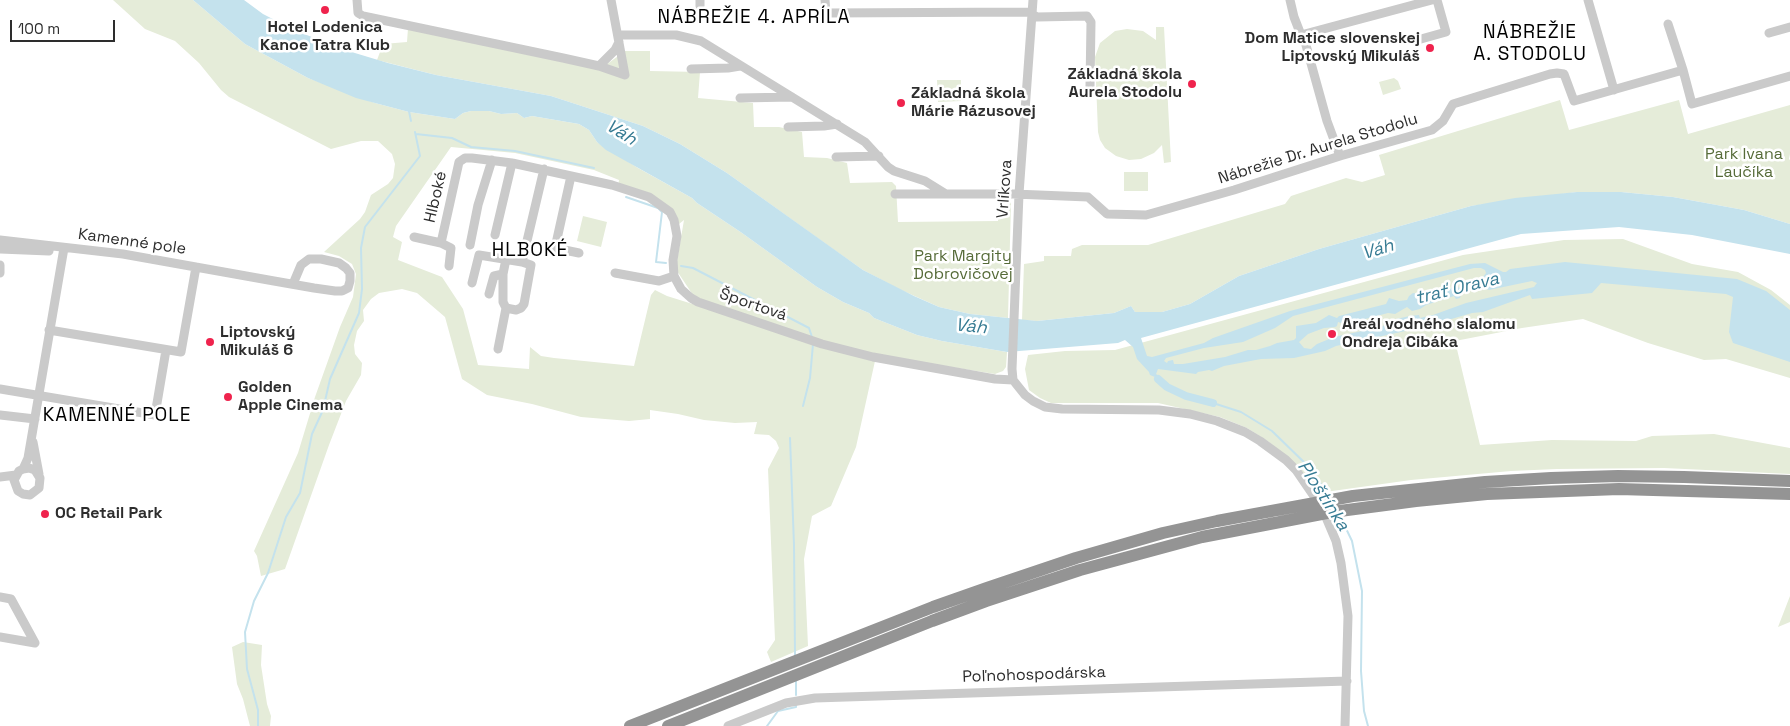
<!DOCTYPE html>
<meta charset="utf-8">
<style>
body{margin:0}
#map{position:relative;width:1790px;height:726px;overflow:hidden;background:#fff;font-family:"Space Grotesk",sans-serif}
canvas{display:block}
.scale{position:absolute;left:10px;top:20px;width:105px;height:22px;box-sizing:border-box;border:2px solid #2d2d2d;border-top:0;padding-left:6px;font-size:15px;line-height:18px;white-space:nowrap;color:#2d2d2d;-webkit-text-stroke:4px #fff;paint-order:stroke}
</style>
<div id="map">
<canvas width="1790" height="726"></canvas>
<div class="scale">100 m</div>
</div>
<script>
const c = document.querySelector('canvas').getContext('2d');
c.lineJoin = 'round';
function paint(path, color) {
  c.fillStyle = color;
  c.fill(path, 'evenodd');
}
function shape(rows) {
  const path = new Path2D();
  for (const r of rows) {
    path.moveTo(r[0], r[1]);
    for (let i = 2; i < r.length; i += 2) path.lineTo(r[i], r[i + 1]);
  }
  return path;
}
function stroke(path, color, width, dash) {
  c.strokeStyle = color;
  c.lineWidth = width;
  c.lineCap = dash ? 'butt' : 'round';
  c.setLineDash(dash || []);
  c.stroke(path);
}
function label(font, color, halo, rows, align = 'center') {
  c.font = font + ' "Space Grotesk",sans-serif';
  c.lineWidth = 5;
  c.setLineDash([]);
  c.textBaseline = 'middle';
  c.strokeStyle = halo;
  c.fillStyle = color;
  for (const [text, x, y, turn = 0] of rows) {
    c.save();
    c.translate(x, y);
    c.rotate((+turn || 0) * Math.PI / 180);
    c.textAlign = isNaN(turn) ? turn : align;
    if (halo) c.strokeText(text, 0, 0);
    c.fillText(text, 0, 0);
    c.restore();
  }
}
paint(shape([
 [113,0,193,0,245,44,308,78,375,103,409,112,455,119,463,113,471,111,489,111,501,114,517,113,524,118,532,116,579,124,589,130,597,142,638,168,692,198,697,203,742,233,817,287,843,302,869,313,874,318,917,335,942,341,1007,352,1006,367,1003,371,995,374,876,355,804,335,703,301,693,295,677,271,677,261,684,220,674,228,666,213,657,204,618,188,619,180,594,170,515,153,451,147,396,226,393,237,402,242,398,260,442,277,463,309,478,365,529,369,530,347,541,356,554,358,634,366,651,295,655,290,667,296,875,361,856,447,831,506,812,516,804,559,808,646,771,662,767,652,775,640,768,469,779,448,776,441,769,435,754,434,757,422,735,423,704,420,678,414,650,410,650,419,629,421,581,417,532,404,487,395,462,379,445,317,417,293,402,289,379,293,371,299,363,310,364,321,357,331,354,345,355,354,362,363,361,375,346,401,329,445,285,569,261,576,257,556,254,551,298,453,315,397,340,327,353,297,356,274,352,264,339,256,324,252,360,219,365,212,371,195,388,184,393,178,395,164,392,154,378,141,361,141,331,149,229,97,221,90,199,63,175,41,145,29],
 [1156,27,1164,27,1171,162,1164,163,1162,145,1154,153,1141,159,1129,160,1116,156,1105,148,1100,140,1098,132,1095,57,1100,43,1115,31,1127,29,1143,31,1156,40],
 [408,28,599,70,625,51,650,51,650,71,700,72,698,98,753,103,754,127,779,127,802,132,804,157,827,158,847,163,850,183,892,182,896,186,898,222,998,221,998,197,1009,199,1011,203,1008,318,970,314,939,307,899,289,863,270,833,249,727,173,680,144,643,126,551,96,436,75,377,60,383,44,407,42],
 [1394,78,1398,81,1401,89,1383,95,1379,82],
 [937,80,961,80,961,101,938,102],
 [1560,100,1569,130,1679,100,1688,134,1790,105,1790,154,1789,159,1790,160,1790,224,1744,210,1673,197,1621,192,1577,192,1471,206,1319,249,1239,276,1190,304,1162,312,1135,312,1131,306,1114,313,1037,321,1022,320,1024,264,1044,261,1044,256,1071,256,1072,249,1082,245,1148,245,1285,204,1291,196,1346,178,1362,182,1385,175,1379,155],
 [1124,172,1148,172,1148,191,1124,191],
 [583,216,607,222,601,247,577,241],
 [1623,239,1692,264,1738,272,1771,290,1790,305,1790,378,1726,359,1704,360,1648,343,1583,319,1522,328,1455,341,1480,445,1552,440,1636,441,1652,436,1714,434,1790,448,1790,474,1664,468,1557,469,1511,471,1411,480,1318,493,1300,469,1269,442,1247,428,1220,417,1158,403,1051,403,1040,398,1029,390,1025,369,1028,355,1065,351,1115,350,1463,255,1564,240],
 [1790,596,1790,622,1778,627],
 [243,642,262,645,261,665,267,704,271,716,270,726,250,726,243,699,237,684,232,647]
]), '#e5ecd9');
paint(shape([
 [193,0,244,0,263,14,294,30,345,50,388,63,436,75,551,96,643,126,680,144,727,173,863,270,914,296,939,307,970,314,1037,321,1114,313,1131,306,1135,312,1162,312,1190,304,1239,276,1319,249,1471,206,1515,198,1577,192,1621,192,1673,197,1744,210,1790,224,1790,254,1692,235,1619,227,1521,234,1141,338,1147,356,1152,357,1204,343,1213,338,1290,311,1470,264,1485,263,1503,272,1506,272,1510,269,1565,262,1737,279,1766,291,1790,310,1790,362,1733,343,1729,332,1733,297,1726,294,1601,283,1592,293,1532,299,1530,295,1483,312,1472,313,1424,327,1336,346,1325,351,1294,358,1261,359,1224,366,1212,371,1209,370,1198,372,1196,374,1158,369,1156,374,1169,384,1162,386,1157,382,1155,377,1150,375,1149,372,1137,359,1133,347,1125,340,1118,343,1007,352,942,341,917,335,874,318,869,313,843,302,817,287,742,233,697,203,692,198,606,150,597,142,589,130,579,124,532,116,524,118,517,113,501,114,489,111,471,111,463,113,455,119,409,112,356,98,308,78,245,44],
 [1474,268,1481,268,1485,270,1486,273,1480,281,1468,283,1459,288,1456,284,1450,289,1424,295,1413,293,1409,296,1407,300,1399,301,1389,298,1386,304,1339,316,1337,318,1329,315,1316,323,1296,326,1296,338,1294,340,1277,343,1270,346,1256,350,1248,350,1225,357,1183,364,1174,364,1173,360,1168,361,1167,363,1164,361,1166,358,1204,348,1243,342,1275,328,1293,316],
 [1532,281,1537,283,1534,287,1466,303,1433,315,1420,318,1419,315,1410,316,1396,319,1381,327,1334,337,1317,344,1311,349,1304,348,1299,342,1308,334,1324,328,1335,327,1337,326,1338,322,1341,323,1365,319,1388,313,1395,314,1407,307,1412,311,1420,309,1426,305,1454,296,1456,299,1460,298,1461,293,1482,287,1489,290]
]), '#c4e2ed');
stroke(shape([
 [409,111,411,121],
 [416,134,452,138,471,147,515,151,594,168],
 [626,197,658,208,662,212,656,262,666,263],
 [681,266,693,268,809,328,812,337],
 [1213,403,1241,412,1272,431,1310,468,1329,496],
 [803,406,810,378,813,344],
 [790,438,794,545,795,655],
 [1340,516,1352,541,1362,591,1361,671,1364,711,1368,726],
 [796,695,796,680],
 [258,726,258,710,247,669,245,632,254,601,268,573,286,517,300,493,312,434,323,410,330,379,359,313,362,289,361,248,365,227,420,156,415,132],
 [767,726,778,711,796,707,796,705]
]), '#c4e2ed', 2);
stroke(shape([
 [1158,379,1167,387,1186,396,1213,403]
]), '#c4e2ed', 8);
stroke(shape([
 [357,0,358,13,363,16,563,58,599,66,625,75,611,0],
 [700,0,700,6],
 [825,0,826,13,1028,12,1037,17,1087,16,1091,22,1090,86],
 [1033,0,1019,194,1012,369,1013,380,1025,395,1033,401,1045,407,1062,409,1159,410,1190,414,1217,421,1245,432,1260,441,1286,460,1296,470,1322,508,1336,541,1341,563,1348,616,1345,726],
 [1290,0,1294,17,1301,35,1304,38,1327,121,1340,156],
 [1588,0,1614,90],
 [1668,24,1683,70],
 [1769,33,1790,27],
 [618,35,676,35,701,41,865,142,888,167,894,171,925,181,946,194,1014,194,1088,197,1107,214,1146,215,1234,190,1340,156,1432,130,1443,121,1453,104,1550,74,1557,73,1564,74,1574,101,1683,70,1692,104,1790,76],
 [1301,35,1432,0],
 [1421,39,1446,32,1437,0],
 [599,66,615,50,619,42],
 [691,69,728,68,740,66],
 [740,98,792,97],
 [788,127,824,126,837,124],
 [836,157,879,156],
 [571,176,555,248,579,253],
 [895,194,946,194],
 [495,235,512,163],
 [414,237,441,243,459,162,465,158,472,158,512,163,612,185,649,197,670,212,674,220,677,236,673,260,674,276,681,289,691,298,698,302,822,344,873,357,995,379,1013,380],
 [0,240,123,254,274,281,314,288,335,291,342,291,348,288,350,281,350,273,346,268,339,263,321,259,309,259,301,265,293,284],
 [441,243,451,248,449,266],
 [470,245,478,205,492,160],
 [0,249,49,251],
 [506,259,503,274,503,302,506,308],
 [0,265,0,273],
 [615,273,659,281,674,276],
 [472,283,479,255,522,262],
 [489,294,494,276,503,274],
 [49,330,181,352,196,267],
 [498,349,506,308,516,310,521,308,524,304,531,265,522,262,544,169],
 [0,389,155,415,166,350],
 [0,415,35,419],
 [33,442,39,474],
 [23,469,29,468,35,470,40,478,39,488,30,495,23,494,18,491,14,480,19,471,23,469,28,458,64,248],
 [0,477,16,475],
 [0,597,11,599,35,643,0,637],
 [728,726,786,703,815,698,1347,681]
]), '#cacaca', 9);
stroke(shape([
 [630,726,933,607,987,588,1076,558,1163,533,1217,521,1353,496,1485,482,1551,478,1618,476,1684,477,1790,481],
 [668,726,932,621,986,601,1080,570,1202,537,1332,512,1416,501,1487,494,1619,489,1790,494]
]), '#949494', 12);
for (const [x, y, r, color] of [
 [325,10,5,"#ef234d"],
 [1430,48,5,"#ef234d"],
 [1192,84,5,"#ef234d"],
 [901,103,5,"#ef234d"],
 [1332,334,5,"#ef234d"],
 [210,342,5,"#ef234d"],
 [228,397,5,"#ef234d"],
 [45,514,5,"#ef234d"]
]) {
  const dot = new Path2D();
  dot.arc(x, y, r, 0, 2 * Math.PI);
  c.fillStyle = color;
  c.fill(dot);
  stroke(dot, '#fff', 2);
}
label('bold 16px', '#2d2d2d', '#fff', [
 ["Hotel Lodenica",325,28,"center"],
 ["Kanoe Tatra Klub",325,46,"center"],
 ["Dom Matice slovenskej",1420,39,"right"],
 ["Liptovský Mikuláš",1420,57,"right"],
 ["Základná škola",1182,75,"right"],
 ["Aurela Stodolu",1182,93,"right"],
 ["Základná škola",911,94],
 ["Márie Rázusovej",911,112],
 ["Areál vodného slalomu",1342,325],
 ["Ondreja Cibáka",1342,343],
 ["Liptovský",220,333],
 ["Mikuláš 6",220,351],
 ["Golden",238,388],
 ["Apple Cinema",238,406],
 ["OC Retail Park",55,514]
], 'left');
label('16px', '#2d2d2d', '#fff', [
 ["Nábrežie Dr. Aurela Stodolu",1318,149,-17],
 ["Vrlíkova",1005,189,-86],
 ["Hlboké",436,197,-77],
 ["Kamenné pole",132,242,8],
 ["Športová",753,305,19],
 ["Poľnohospodárska",1034,675,-2]
]);
label('16px', '#566b38', '#fff', [
 ["Park Ivana",1744,155],
 ["Laučíka",1744,173],
 ["Park Margity",963,257],
 ["Dobrovičovej",963,275]
]);
label('italic 18px', '#367b93', '#fff', [
 ["Váh",621,133,32],
 ["Váh",1378,250,-17],
 ["trať Orava",1457,289,-14],
 ["Váh",971,327,6],
 ["Ploštínka",1323,496,57]
]);
c.letterSpacing = '1px';
label('19px', '#000', '#fff', [
 ["NÁBREŽIE 4. APRÍLA",754,18],
 ["NÁBREŽIE",1530,33],
 ["A. STODOLU",1530,55],
 ["HLBOKÉ",530,251],
 ["KAMENNÉ POLE",117,416]
]);
c.letterSpacing = '0px';
</script>
